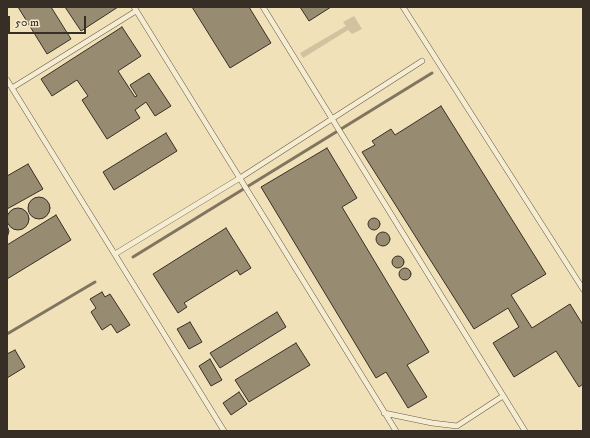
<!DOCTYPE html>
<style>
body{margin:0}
#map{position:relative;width:590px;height:438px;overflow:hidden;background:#f0e1b8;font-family:"IM FELL DW Pica",serif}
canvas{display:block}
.frame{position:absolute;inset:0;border:8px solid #372f26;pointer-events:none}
.scale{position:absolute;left:8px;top:16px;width:78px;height:18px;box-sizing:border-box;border:2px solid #372f26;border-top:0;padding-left:5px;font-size:12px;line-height:14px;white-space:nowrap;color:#372f26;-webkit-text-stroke:3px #f5ecd1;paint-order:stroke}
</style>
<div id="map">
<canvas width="590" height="438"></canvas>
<div class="frame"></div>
<div class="scale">50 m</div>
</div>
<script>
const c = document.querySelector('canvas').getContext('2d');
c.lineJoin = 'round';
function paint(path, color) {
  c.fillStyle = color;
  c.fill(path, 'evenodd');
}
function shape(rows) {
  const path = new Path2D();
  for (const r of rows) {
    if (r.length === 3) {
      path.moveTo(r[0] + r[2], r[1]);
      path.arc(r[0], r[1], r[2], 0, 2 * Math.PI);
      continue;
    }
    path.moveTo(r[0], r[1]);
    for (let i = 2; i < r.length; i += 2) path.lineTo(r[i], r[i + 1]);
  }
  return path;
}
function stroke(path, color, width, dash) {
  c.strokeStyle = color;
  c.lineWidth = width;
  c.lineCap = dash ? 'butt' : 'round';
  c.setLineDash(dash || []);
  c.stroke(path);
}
paint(shape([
 [354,16,362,29,352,34,348,30,303,58,300,53,346,26,343,22]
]), '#d1c39f');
stroke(shape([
 [133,257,432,73],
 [7,334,95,282]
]), '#807560', 3);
const building = shape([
 [18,7,51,7,71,39,47,54,18,7],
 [65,7,118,7,81,31,65,7],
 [192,7,249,7,271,43,230,68,192,7],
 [300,7,331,7,309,21,300,7],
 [122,27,141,56,118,71,135,97,137,96,130,85,149,73,171,106,155,116,146,102,135,110,140,118,107,139,82,100,88,96,77,80,52,96,41,79,122,27],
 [441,106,546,274,511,295,532,328,570,304,583,325,583,384,579,387,556,351,514,377,493,343,519,327,508,308,474,329,362,152,375,145,372,141,391,129,395,135,441,106],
 [166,133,177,151,114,190,103,172,166,133],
 [327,148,357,198,342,207,429,352,407,365,427,397,408,408,386,372,376,378,261,187,327,148],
 [28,164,43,189,7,209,7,176,28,164],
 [39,208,11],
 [18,219,11],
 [56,215,71,240,7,279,7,245,56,215],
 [374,224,6],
 [7,225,9,231,7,238,7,225],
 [226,228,251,268,240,275,237,270,184,303,187,307,178,313,153,274,226,228],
 [383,239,7],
 [398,262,6],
 [405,274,6],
 [102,292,105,297,110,294,130,325,117,333,111,324,102,330,91,312,96,308,90,299,102,292],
 [277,312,286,327,220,368,210,353,277,312],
 [190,322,202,342,189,349,177,329,190,322],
 [296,343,310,365,249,402,235,380,296,343],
 [15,350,25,367,7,378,7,354,15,350],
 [210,359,222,380,211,386,199,366,210,359],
 [239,392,247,404,231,415,223,403,239,392]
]);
paint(building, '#978c72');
stroke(building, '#372f26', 1);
const service = shape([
 [134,7,396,431],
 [263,7,525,431],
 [403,7,583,289],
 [7,80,224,431],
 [12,88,136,11],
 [115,254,240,178,422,61],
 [384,413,432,423,457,426,503,396]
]);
stroke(service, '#655c4a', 6);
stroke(service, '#f5ecd1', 5);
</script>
